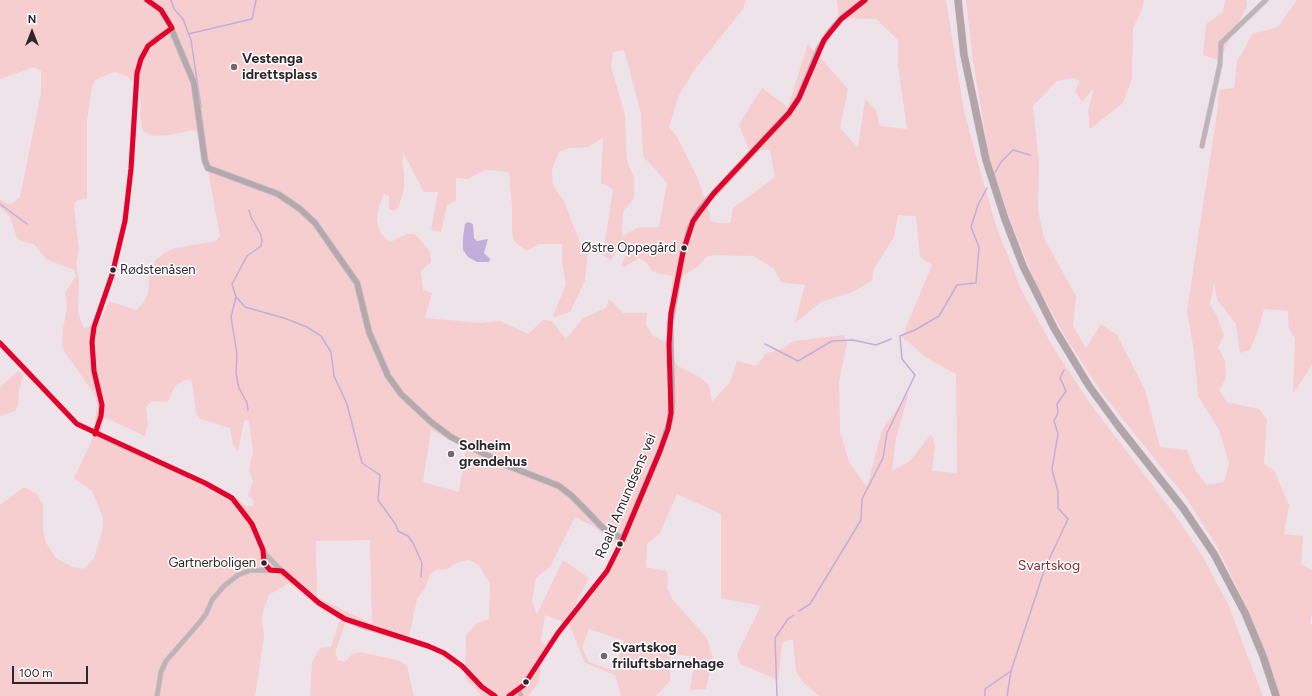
<!DOCTYPE html>
<meta charset="utf-8">
<style>
body{margin:0}
#map{position:relative;width:1312px;height:696px;overflow:hidden;background:#efe3ea;font-family:Figtree,sans-serif}
canvas{display:block}
.north{position:absolute;left:12px;top:12px;width:40px;height:40px;-webkit-text-stroke:3px #fff;paint-order:stroke;rotate:0deg;font-size:11px;font-weight:700;line-height:16px;text-align:center;color:#2f262b}
.north::after{content:'';display:block;margin:auto;width:14px;height:18px;background:#2f262b;clip-path:polygon(50% 0,100% 100%,50% 72%,0 100%)}
.scale{position:absolute;left:12px;top:666px;width:76px;height:18px;box-sizing:border-box;border:2px solid #2f262b;border-top:0;padding-left:5px;font-size:12px;line-height:14px;white-space:nowrap;color:#2f262b;-webkit-text-stroke:3px #fff;paint-order:stroke}
</style>
<div id="map">
<canvas width="1312" height="696"></canvas>
<div class="north">N</div>
<div class="scale">100 m</div>
</div>
<script>
const c = document.querySelector('canvas').getContext('2d');
c.lineJoin = 'round';
function paint(path, color) {
  c.fillStyle = color;
  c.fill(path, 'evenodd');
}
function shape(rows) {
  const path = new Path2D();
  for (const r of rows) {
    path.moveTo(r[0], r[1]);
    for (let i = 2; i < r.length; i += 2) path.lineTo(r[i], r[i + 1]);
  }
  return path;
}
function stroke(path, color, width, dash) {
  c.strokeStyle = color;
  c.lineWidth = width;
  c.lineCap = dash ? 'butt' : 'round';
  c.setLineDash(dash || []);
  c.stroke(path);
}
function label(font, color, halo, rows, align = 'center') {
  c.font = font + ' Figtree,sans-serif';
  c.lineWidth = 3;
  c.setLineDash([]);
  c.textBaseline = 'middle';
  c.strokeStyle = halo;
  c.fillStyle = color;
  for (const [text, x, y, turn = 0] of rows) {
    c.save();
    c.translate(x, y);
    c.rotate((+turn || 0) * Math.PI / 180);
    c.textAlign = isNaN(turn) ? turn : align;
    if (halo) c.strokeText(text, 0, 0);
    c.fillText(text, 0, 0);
    c.restore();
  }
}
paint(shape([
 [0,0,746,0,743,9,695,69,679,95,669,127,677,137,698,179,710,215,710,221,718,223,730,223,733,208,775,177,770,150,749,150,739,124,762,88,788,107,808,44,848,89,840,128,858,148,865,99,876,110,880,126,907,129,898,66,898,40,876,19,839,18,837,0,946,0,964,111,977,160,996,226,1023,293,1053,347,1089,402,1175,515,1203,557,1228,604,1263,696,819,696,803,682,796,672,793,639,782,643,778,680,740,664,737,654,761,606,721,598,721,514,677,494,660,533,647,544,646,567,667,571,668,579,667,588,673,600,707,638,713,659,706,689,690,690,695,657,671,654,670,681,656,696,621,696,615,675,585,663,569,624,543,659,537,685,528,696,482,696,465,678,466,635,477,623,489,619,490,584,479,565,469,560,458,562,447,569,436,570,430,574,426,587,417,599,408,642,350,623,345,623,335,653,338,660,345,662,352,654,361,652,400,661,407,666,414,696,310,696,312,662,320,648,331,647,340,620,321,609,289,583,269,595,264,608,262,618,264,637,255,696,0,696,0,505,24,487,37,494,43,504,43,530,46,543,57,559,73,567,84,569,94,558,102,532,103,517,92,491,74,478,92,440,97,405,95,395,64,351,62,345,63,329,67,307,65,293,76,276,74,270,46,259,34,244,23,242,17,238,10,217,0,207,0,199,7,204,13,203,20,197,41,93,41,71,34,67,0,79],
 [624,50,641,113,643,156,667,183,659,227,639,227,622,236,623,212,634,198,634,177,627,161,625,115,611,67,613,52],
 [114,72,127,76,138,87,141,103,140,118,143,131,154,136,169,135,194,130,202,138,220,236,216,241,175,248,164,253,155,261,149,276,148,294,143,303,136,310,109,301,99,324,84,328,78,313,79,281,76,264,79,249,74,208,76,201,87,198,87,120,92,86,97,79],
 [603,138,601,183,613,189,604,249,583,250,564,201,553,185,552,169,559,152,569,148,588,147],
 [404,154,424,192,438,192,431,230,441,232,447,205,456,201,456,178,468,179,485,170,502,171,509,173,512,206,512,232,514,241,526,251,539,244,562,244,562,262,566,284,553,316,555,317,570,312,585,281,588,252,600,254,611,260,618,247,624,246,627,252,621,266,624,267,639,258,646,262,652,271,661,274,673,276,665,342,652,335,646,325,647,313,623,313,609,299,606,308,583,318,566,339,552,321,543,320,528,334,500,321,481,323,425,318,432,293,423,290,421,271,431,262,430,252,418,237,414,234,407,234,390,242,381,234,377,220,379,206,384,194,389,196,389,209,394,211,398,208,404,189,404,172,402,162],
 [898,215,916,216,920,257,932,265,902,337,927,358,956,374,957,473,932,471,935,445,931,434,910,461,892,471,896,438,909,392,882,430,867,487,850,464,840,432,839,381,847,344,844,335,794,341,778,351,766,353,757,366,737,361,730,382,712,402,709,385,698,376,678,366,673,359,673,330,680,283,682,276,699,266,706,257,715,255,754,256,774,269,781,282,805,285,795,323,821,302,852,292,872,281,873,270,894,237],
 [187,379,192,382,196,413,200,419,230,428,233,445,238,451,244,422,246,420,249,422,253,452,249,470,253,481,248,495,254,501,253,506,246,506,236,497,217,486,103,434,101,430,104,417,145,436,148,426,146,407,152,401,168,402,175,386],
 [431,430,466,448,459,492,423,482],
 [575,517,593,526,617,544,607,567,573,610,589,578,563,560,537,614,532,602,536,578,550,567],
 [370,540,372,624,317,597,316,541],
 [545,615,563,622,545,645,541,641],
 [589,629,624,641,614,671,589,662,582,648],
 [966,0,1144,0,1142,9,1133,28,1132,78,1123,103,1090,129,1088,111,1094,88,1082,102,1075,91,1080,81,1072,78,1057,81,1033,106,1039,165,1038,210,1044,238,1076,296,1073,326,1086,348,1101,324,1117,335,1145,390,1160,447,1187,450,1195,470,1207,485,1224,482,1229,463,1219,430,1198,396,1194,352,1187,311,1218,106,1219,90,1234,88,1237,62,1252,34,1278,27,1297,0,1312,0,1312,365,1293,394,1295,338,1289,329,1288,311,1264,309,1258,331,1250,350,1240,353,1236,324,1217,300,1214,283,1210,304,1217,316,1224,336,1218,347,1225,361,1226,378,1219,390,1227,402,1259,409,1267,419,1264,464,1274,470,1289,505,1284,534,1303,536,1301,564,1312,570,1312,613,1310,623,1312,624,1312,696,1280,696,1245,604,1217,546,1186,498,1102,393,1066,338,1036,284,1010,220,989,157,973,61],
 [1225,0,1246,0,1247,6,1219,60,1203,55,1206,24,1223,12],
 [18,371,23,374,19,391,18,405,15,411,0,416,0,387]
]), '#f6cecf');
paint(shape([
 [468,222,473,224,474,238,477,241,488,239,484,253,490,259,489,262,477,262,468,257,463,250,463,237,465,224]
]), '#c2aedb');
stroke(shape([
 [171,0,174,9,183,19,191,40,201,107],
 [188,34,252,19,256,0],
 [993,176,1001,162,1013,150,1030,155],
 [0,204,27,224],
 [249,210,251,217,261,235,262,241,261,246,247,256,232,284,236,297,245,307,284,318,307,327,321,336,331,352,334,376,347,404,362,463,380,475,378,500,396,525,398,531,408,536,413,543,422,563,421,577],
 [236,297,231,317,237,354,236,373,239,388,247,403,248,410],
 [765,344,798,361,832,341,853,340,876,345,891,339],
 [799,611,810,604,861,520,862,499,883,458,887,433,915,375,902,359,900,336,915,330,939,316,957,285,976,283,979,247,971,227,978,205,987,188],
 [777,696,775,638,788,619,794,615],
 [985,696,985,689,1011,671,1045,568,1068,519,1058,508,1058,492,1052,469,1058,434,1054,421,1058,413,1057,404,1066,391,1060,378,1064,370],
 [1007,696,1011,671]
]), '#c2aedb', 1.5);
const minor = shape([
 [1202,146,1220,64,1221,43,1266,0],
 [0,343,77,424,120,445,205,483,232,498,248,517,266,555,282,571,319,603,343,618,359,625,428,646,444,653,462,666,482,687,495,696],
 [95,434,101,416,102,405,94,371,92,342,94,327,112,275,125,221,131,169,137,73,141,59,148,46,158,37,172,29],
 [519,690,521,696],
 [157,696,161,672,166,661,199,623,206,614,212,600,224,586,238,575,251,570,282,571],
 [509,696,524,685,558,633,607,571,623,539]
]);
const secondary = shape([
 [147,0,161,10,168,21,194,83,205,161,208,168,278,194,300,209,315,223,357,283,369,332,388,376,401,394,431,422,451,437,506,465,559,486,572,496,603,528,623,539,660,451,670,421,672,403,670,323,683,252,690,228,699,211,708,200,789,113,799,98,819,49,829,33,841,19,865,0]
]);
const trunk = shape([
 [958,0,964,55,986,160,1005,219,1023,266,1054,328,1089,386,1119,427,1183,508,1214,554,1245,613,1263,656,1276,696]
]);
stroke(minor, '#c8bec4', 5.5);
stroke(secondary, '#c8bec4', 7);
stroke(trunk, '#c8bec4', 8);
stroke(minor, '#bfb3b7', 4);
stroke(secondary, '#b6a9ad', 5.5);
stroke(trunk, '#b2a4a8', 7);
stroke(shape([
 [0,343,77,424,205,483,232,498,252,524,263,550,264,563,270,570,282,571,319,603,345,619,428,646,444,653,462,666,482,687,495,696],
 [95,434,101,416,102,405,94,371,92,342,94,327,112,275,125,221,131,169,137,73,141,59,148,46,172,28,161,10,147,0],
 [509,696,524,685,558,633,607,571,623,539,660,451,668,429,671,413,669,345,671,313,683,252,693,221,714,193,789,113,799,98,824,40,841,19,865,0]
]), '#e4002b', 5);
for (const [x, y, r, color] of [
 [234,67,4,"#72686e"],
 [684,248,3.5,"#2f262b"],
 [113,270,3.5,"#2f262b"],
 [451,454,4,"#72686e"],
 [620,544,3.5,"#2f262b"],
 [264,563,3.5,"#2f262b"],
 [604,656,4,"#72686e"],
 [526,682,3.5,"#2f262b"]
]) {
  const dot = new Path2D();
  dot.arc(x, y, r, 0, 2 * Math.PI);
  c.fillStyle = color;
  c.fill(dot);
  stroke(dot, '#fff', 1.5);
}
label('13px', '#2f262b', '#fff', [
 ["Østre Oppegård",676,248],
 ["Rødstenåsen",120,270,"left"],
 ["Gartnerboligen",256,563]
], 'right');
label('bold 14px', '#2f262b', '#fff', [
 ["Vestenga",242,59],
 ["idrettsplass",242,75],
 ["Solheim",459,446],
 ["grendehus",459,462],
 ["Svartskog",612,648],
 ["friluftsbarnehage",612,664]
], 'left');
label('14px', '#2f262b', '#fff', [
 ["Roald Amundsens vei",626,496,-67]
]);
label('14px', '#832d2f', '#fff', [
 ["Svartskog",1049,566]
]);
</script>
